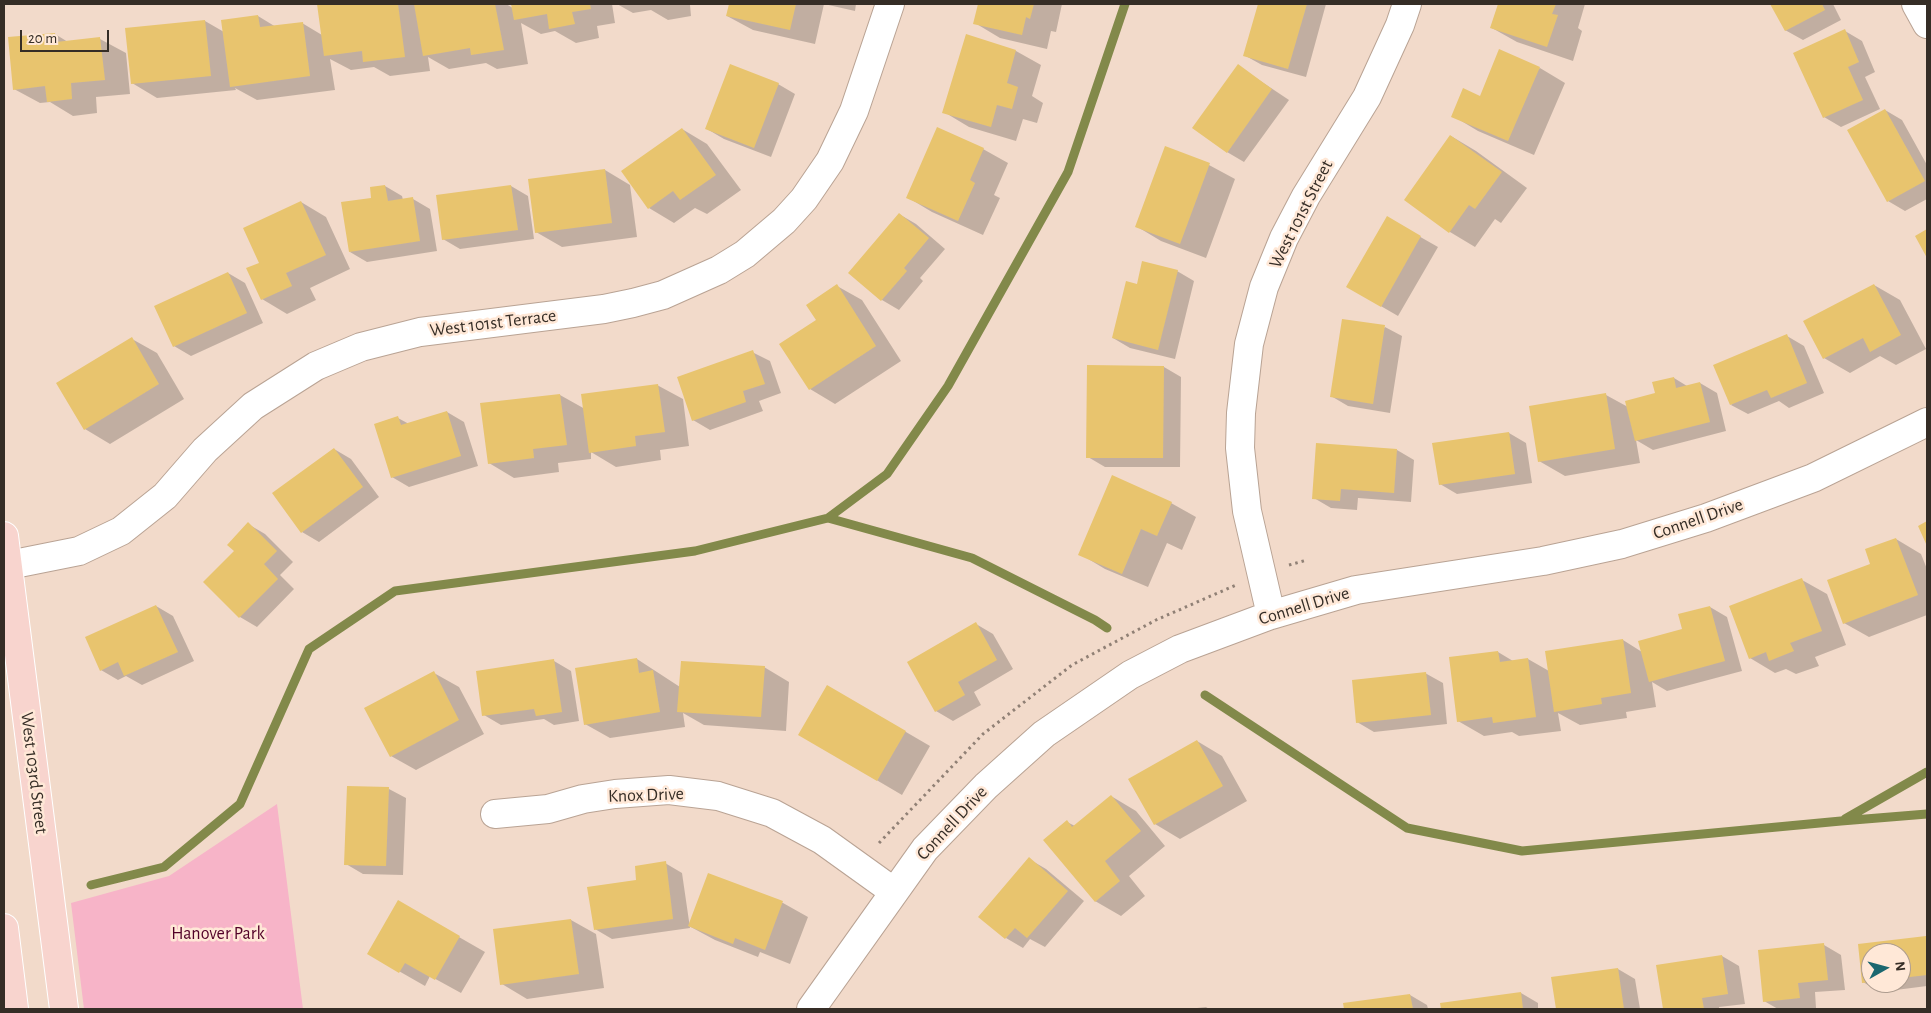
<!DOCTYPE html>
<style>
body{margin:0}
#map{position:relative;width:1931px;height:1013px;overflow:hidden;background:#f2daca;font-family:"Alegreya Sans",sans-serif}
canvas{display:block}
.frame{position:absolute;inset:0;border:5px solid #352d26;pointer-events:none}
.north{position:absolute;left:1861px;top:943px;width:50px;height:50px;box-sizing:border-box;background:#ffe8d7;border:1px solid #ae9d90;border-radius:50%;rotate:83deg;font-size:14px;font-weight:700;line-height:20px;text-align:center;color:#352d26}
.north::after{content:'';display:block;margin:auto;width:18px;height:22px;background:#1b676f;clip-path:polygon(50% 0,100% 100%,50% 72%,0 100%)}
.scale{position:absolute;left:20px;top:30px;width:89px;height:22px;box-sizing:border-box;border:2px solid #352d26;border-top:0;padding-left:6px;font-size:15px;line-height:18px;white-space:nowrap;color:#352d26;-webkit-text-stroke:4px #ffe8d7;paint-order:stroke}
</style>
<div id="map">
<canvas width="1931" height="1013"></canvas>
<div class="frame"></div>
<div class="north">N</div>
<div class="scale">20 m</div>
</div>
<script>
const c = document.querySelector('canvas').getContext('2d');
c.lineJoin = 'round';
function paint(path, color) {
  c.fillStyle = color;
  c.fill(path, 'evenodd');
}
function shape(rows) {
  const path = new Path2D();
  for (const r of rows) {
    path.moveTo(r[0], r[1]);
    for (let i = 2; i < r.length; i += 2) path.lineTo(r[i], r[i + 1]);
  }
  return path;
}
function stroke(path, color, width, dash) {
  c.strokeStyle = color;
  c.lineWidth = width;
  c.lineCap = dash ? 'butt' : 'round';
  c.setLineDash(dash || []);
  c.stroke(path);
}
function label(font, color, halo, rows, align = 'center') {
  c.font = font + ' "Alegreya Sans",sans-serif';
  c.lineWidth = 5;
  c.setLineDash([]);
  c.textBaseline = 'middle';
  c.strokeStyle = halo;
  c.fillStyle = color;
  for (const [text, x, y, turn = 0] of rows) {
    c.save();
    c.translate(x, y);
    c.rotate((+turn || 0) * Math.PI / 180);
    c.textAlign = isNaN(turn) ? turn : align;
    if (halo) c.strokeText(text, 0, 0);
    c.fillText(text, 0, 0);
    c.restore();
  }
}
paint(shape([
 [277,804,303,1009,84,1009,71,903,169,876]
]), '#f7b4c8');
paint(shape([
 [318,4,506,4,513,8,513,4,612,4,615,23,597,26,599,38,576,43,555,31,541,34,521,23,528,64,497,69,486,63,449,69,428,57,430,71,390,76,374,67,351,70,330,59,335,90,257,100,235,88,236,90,157,98,132,83,205,21,224,32,258,16,276,27,302,23,322,35],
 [617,4,700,4,690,5,691,16,668,20,651,10,633,13],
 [730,4,856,4,855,11,824,4,815,44,753,30,727,16],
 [979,4,1062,4,1056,32,1051,31,1047,49,1000,38,975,23],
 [1259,4,1326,4,1306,77,1262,65,1244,55],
 [1500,4,1585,4,1578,28,1582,31,1573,61,1517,42,1492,28],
 [1772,4,1833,4,1841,20,1803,40,1785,30],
 [1845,31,1862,41,1875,72,1865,77,1880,109,1841,127,1824,117],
 [55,34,68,42,100,39,126,53,130,94,96,97,97,113,73,116,50,102,40,103,14,89],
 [966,36,1016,51,1041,65,1032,96,1043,103,1037,123,1023,119,1016,141,969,127,944,112],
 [1238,66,1289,100,1244,162,1227,152],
 [1540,68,1565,83,1534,155,1478,131,1453,116,1481,97],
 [778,84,795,94,771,157,724,139,707,129],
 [1885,110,1902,120,1927,165,1927,199,1905,211,1888,201],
 [682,129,707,144,741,190,707,214,695,208,674,223,649,208],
 [1451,136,1476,151,1527,188,1501,223,1495,219,1475,247,1450,232,1405,200],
 [983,149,1008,163,994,195,1000,198,983,235,932,212,907,197],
 [1209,165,1235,179,1206,258,1161,241,1136,226],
 [605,170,630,185,637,237,562,247,536,232],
 [385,186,402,196,403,200,413,199,430,209,437,251,367,262,350,252,373,199],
 [511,186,528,196,534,239,460,249,443,239],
 [301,202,326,217,350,269,310,288,316,300,287,314,262,299,261,263],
 [899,214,916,224,945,249,920,278,923,281,899,310,882,300,850,273],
 [1387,218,1438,247,1398,316,1348,287],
 [1177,271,1194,281,1175,359,1130,348,1113,338,1138,285],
 [228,273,245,283,263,323,191,356,174,346],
 [1874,285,1900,300,1926,349,1896,365,1880,356,1850,373,1824,358],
 [837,286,862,300,901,361,835,404,810,389,817,320],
 [1385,327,1402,336,1390,413,1348,406,1331,396],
 [1787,336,1804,346,1824,393,1789,408,1779,401,1748,414,1731,405],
 [132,339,157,353,184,399,110,444,85,429],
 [752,352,770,361,781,393,759,401,763,411,710,430,693,420],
 [1164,367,1181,377,1180,467,1105,467,1088,457],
 [1674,378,1687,386,1700,383,1717,393,1726,431,1653,450,1636,440,1640,463,1565,476,1539,461,1606,395,1628,407,1657,394],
 [657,385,683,399,689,446,660,450,661,460,616,467,591,452,591,459,558,463,559,472,514,478,489,463,560,395,585,409],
 [447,412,464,422,478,466,409,487,392,477,398,418,409,424],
 [1509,433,1526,443,1532,483,1457,494,1440,484],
 [334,449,351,459,379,497,319,542,302,532],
 [1397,450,1414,460,1411,502,1358,498,1357,510,1331,508,1314,498],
 [1171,503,1196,517,1182,550,1167,543,1148,587,1105,569,1080,554],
 [248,524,265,534,293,562,280,575,294,589,257,627,240,617,204,582,236,551],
 [1896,539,1921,554,1927,569,1927,615,1869,637,1844,623,1872,564],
 [1802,580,1827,594,1846,645,1815,657,1819,666,1796,674,1786,669,1775,673,1750,658],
 [156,606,173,616,194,661,142,685,126,676,118,680,101,670],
 [1710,607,1727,617,1742,671,1667,691,1652,682,1656,707,1626,712,1627,718,1580,725,1558,713,1561,731,1519,736,1512,732,1484,736,1458,721,1498,652,1513,661,1528,659,1549,671,1623,640,1642,652,1683,630],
 [976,624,993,634,1013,669,974,692,981,705,953,721,936,711],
 [637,659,680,687,764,667,789,682,786,731,704,725,683,713,685,727,610,738,585,724],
 [554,661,571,671,579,721,554,725,544,719,501,725,484,715],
 [434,673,459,687,484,734,416,770,391,756],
 [1425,673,1443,683,1447,724,1374,732,1357,722],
 [827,686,930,746,902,795,800,735],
 [1197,741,1222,756,1247,801,1180,839,1155,824],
 [389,789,406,798,403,875,363,874,346,864],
 [1111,796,1136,811,1165,846,1129,876,1145,896,1121,916,1095,901,1067,822,1075,826],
 [1029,859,1046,869,1084,901,1045,947,1030,939,1023,948,1006,938],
 [665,863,682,873,690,928,612,939,595,929,638,881],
 [709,874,783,903,808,917,790,964,760,952,758,957,715,940,689,926],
 [398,902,485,952,461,993,430,976,425,986,369,954],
 [571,920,596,934,604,988,527,999,502,984],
 [1926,937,1927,938,1927,986,1880,992,1863,982,1859,945],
 [1871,953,1901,953,1901,983,1871,983],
 [1824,945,1841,955,1845,990,1815,992,1816,1008,1778,1009,1764,1001],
 [1722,956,1739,966,1745,1004,1719,1007,1719,1009,1664,1009,1658,966],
 [1618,969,1635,979,1640,1009,1557,1009,1553,978],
 [1521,993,1538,1003,1538,1009,1442,1009,1441,1004],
 [1410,995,1427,1005,1428,1009,1345,1009,1344,1004],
 [1206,1007,1209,1009,1188,1009]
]), '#0003');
stroke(shape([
 [828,518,972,558,1095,620,1107,628],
 [1205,695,1407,828,1522,851,1841,821,1927,814],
 [1845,819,1927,772],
 [91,885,164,867,240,804,309,649,395,591,695,551,828,518,887,474,948,386,1068,172,1125,4]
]), '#82894a', 9);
paint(shape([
 [317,4,398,4,405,57,363,62,362,51,324,56],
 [414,4,495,4,504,50,471,55,470,48,423,56],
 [511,4,590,4,591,9,572,12,575,24,549,29,547,14,514,20],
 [729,4,796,4,790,30,726,16],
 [978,4,1034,4,1030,19,1026,17,1022,35,973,24],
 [1258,4,1307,4,1288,69,1243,56],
 [1498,4,1556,4,1552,14,1558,15,1547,47,1490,28],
 [1770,4,1822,4,1825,10,1785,31],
 [258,15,260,27,303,22,310,76,230,87,221,20],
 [205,20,211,76,131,84,125,28],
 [1845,29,1859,62,1848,67,1863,100,1823,118,1793,53],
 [55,33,56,42,100,37,105,80,71,83,72,99,47,102,45,86,13,90,8,37],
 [966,34,1016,50,1007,83,1018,87,1012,109,997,105,991,127,942,113],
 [1499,49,1540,67,1508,141,1451,117,1463,88,1480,96],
 [730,64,779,83,754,148,705,129],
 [1238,64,1272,89,1227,153,1192,128],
 [1885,109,1925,181,1887,202,1847,130],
 [937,127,984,148,970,180,975,183,958,221,906,198],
 [682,128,716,175,680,200,673,191,648,209,621,171],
 [1450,135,1502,172,1475,209,1469,205,1449,233,1404,200],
 [1165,146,1210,163,1180,244,1135,227],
 [605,169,612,223,535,233,528,179],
 [385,185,388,201,413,197,420,241,349,252,341,202,371,198,370,187],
 [511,185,518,230,442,240,436,195],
 [301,201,326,255,286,273,292,286,261,300,246,268,259,263,243,228],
 [899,213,929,238,904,268,907,271,881,301,848,273],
 [1387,216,1421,236,1381,307,1346,287],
 [1927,229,1927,258,1915,236],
 [1142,261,1178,270,1158,350,1112,338,1126,281,1137,284],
 [228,272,247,313,173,347,154,306],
 [837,284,876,346,809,390,779,344,816,320,806,305],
 [1874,284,1901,335,1870,352,1863,338,1823,359,1803,321],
 [1342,319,1385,325,1373,404,1330,397],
 [1787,334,1807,383,1771,398,1767,390,1730,405,1713,365],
 [132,337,159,384,84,430,56,383],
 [753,350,765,384,743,391,746,402,692,421,677,377],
 [1087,365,1164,366,1163,458,1086,458],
 [1674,377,1676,388,1700,382,1710,422,1635,441,1625,401,1655,393,1652,382],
 [658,384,665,432,635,436,636,446,589,453,581,394],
 [1606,393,1615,449,1538,462,1529,406],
 [560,394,567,445,533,449,534,458,488,464,480,403],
 [447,411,461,456,391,478,374,424,398,416,401,425],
 [1509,432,1515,474,1439,485,1432,443],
 [1316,443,1397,449,1394,493,1341,489,1340,501,1312,499],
 [334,448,363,487,301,533,272,493],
 [1112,475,1172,502,1157,536,1141,529,1122,574,1078,555],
 [1927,521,1927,546,1918,526],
 [248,522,277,551,264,564,278,579,239,618,203,582,234,551,227,545],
 [1896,538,1918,595,1843,624,1827,580,1870,564,1865,549],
 [1802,578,1822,631,1790,643,1794,651,1769,661,1766,652,1749,659,1729,606],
 [156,605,178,652,124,676,118,662,100,671,85,637],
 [1710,606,1725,661,1649,682,1638,641,1682,629,1678,614],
 [976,622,997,660,958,682,965,695,935,712,907,662],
 [1623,639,1631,693,1601,698,1602,704,1554,712,1545,651],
 [1498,651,1500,662,1528,658,1536,717,1493,723,1492,717,1457,722,1449,657],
 [637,658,639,673,653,670,660,712,584,725,575,668],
 [554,659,562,712,536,716,534,709,482,716,476,671],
 [681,661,765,666,761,717,677,712],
 [434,671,459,720,390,757,364,708],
 [1426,672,1431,715,1356,723,1352,680],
 [827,685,906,731,877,781,798,735],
 [1197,740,1223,786,1154,825,1128,779],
 [347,786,389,787,386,866,344,865],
 [1111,795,1141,831,1105,861,1120,881,1095,902,1043,840,1067,820,1072,827],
 [1029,857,1068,891,1027,938,1015,928,1005,939,978,917],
 [666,861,673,919,594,930,587,887,636,880,635,866],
 [708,873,783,901,765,950,735,938,733,944,688,926],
 [398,900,460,936,435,980,405,963,399,973,367,954],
 [571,919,579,974,500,985,493,929],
 [1926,936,1927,975,1901,978,1901,953,1871,953,1871,982,1862,983,1858,944],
 [1824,943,1828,980,1798,983,1800,998,1763,1002,1758,950],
 [1722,955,1728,994,1702,998,1704,1009,1663,1009,1656,965],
 [1618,968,1624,1009,1556,1009,1551,977],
 [1521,992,1523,1009,1441,1009,1440,1003],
 [1410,994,1413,1009,1344,1009,1343,1003]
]), '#e8c46e');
const minor = shape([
 [1916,4,1927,24],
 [4,566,79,551,121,531,165,496,205,450,253,406,316,366,361,347,420,332,604,309,633,303,663,295,719,270,745,254,784,221,804,199,830,161,854,111,890,4],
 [1271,615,1247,511,1240,448,1241,413,1249,344,1264,287,1284,238,1306,196,1367,97,1400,25,1407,4],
 [495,814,548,809,583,799,615,794,669,790,718,796,772,813,822,840,893,891],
 [811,1009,925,849,986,786,1044,734,1130,675,1180,649,1271,615,1356,590,1543,561,1622,544,1706,518,1813,478,1927,422]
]);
const major = shape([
 [4,536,64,1009],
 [4,928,14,1009]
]);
stroke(minor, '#b9a394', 30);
stroke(major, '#fff', 30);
stroke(shape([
 [1289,565,1307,560],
 [879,843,983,734,1072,665,1156,620,1236,585]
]), '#908075', 3, [2.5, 4]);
stroke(minor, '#fff', 28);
stroke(major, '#f8d4ce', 28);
label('18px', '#352d26', '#ffe8d7', [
 ["West 101st Street",1301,214,-63],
 ["West 101st Terrace",493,323,-7],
 ["Connell Drive",1698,519,-19],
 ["Connell Drive",1304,606,-17],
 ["West 103rd Street",34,773,83],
 ["Knox Drive",646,795,-2],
 ["Connell Drive",952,823,-47]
]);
label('18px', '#520128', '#ffe8d7', [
 ["Hanover Park",218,934]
]);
</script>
